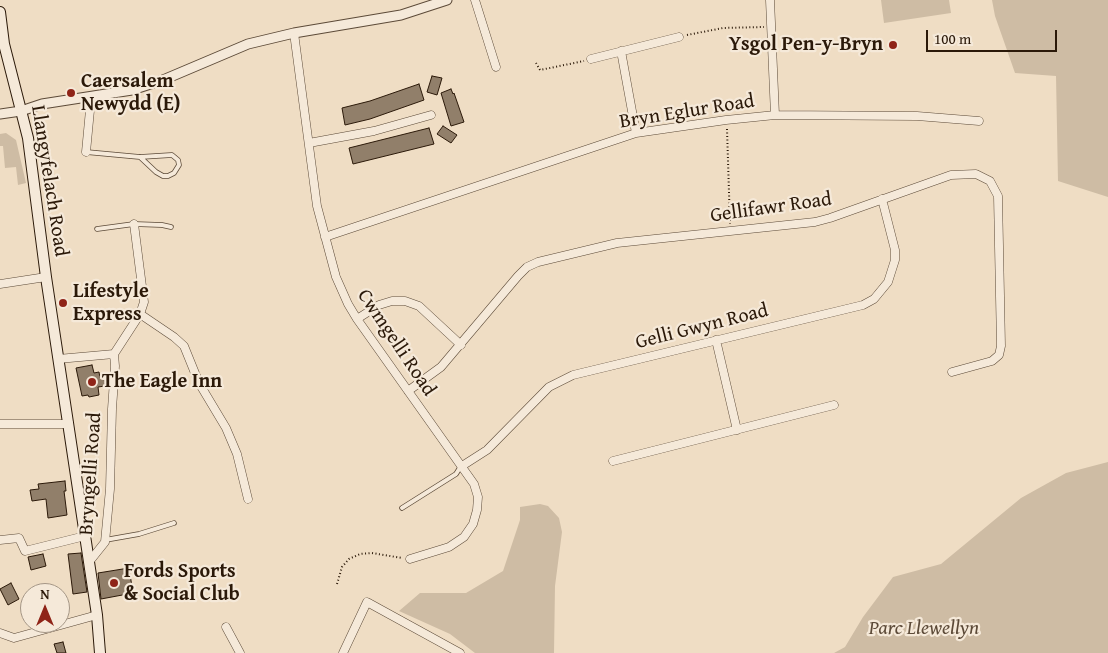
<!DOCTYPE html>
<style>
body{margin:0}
#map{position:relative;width:1108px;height:653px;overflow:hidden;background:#efddc4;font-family:"Gentium Book Plus",serif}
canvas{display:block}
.north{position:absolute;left:20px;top:583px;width:50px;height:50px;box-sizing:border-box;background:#f5e9d9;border:1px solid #a49686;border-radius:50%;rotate:0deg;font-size:14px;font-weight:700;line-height:20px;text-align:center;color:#2b1909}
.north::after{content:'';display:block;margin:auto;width:18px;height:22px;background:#8f2418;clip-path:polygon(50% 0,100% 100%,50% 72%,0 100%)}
.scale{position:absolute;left:926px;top:30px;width:131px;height:22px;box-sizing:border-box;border:2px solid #2b1909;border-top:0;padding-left:6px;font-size:15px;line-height:18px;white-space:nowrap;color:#2b1909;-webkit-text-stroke:4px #f5e9d9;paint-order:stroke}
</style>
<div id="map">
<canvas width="1108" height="653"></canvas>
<div class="north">N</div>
<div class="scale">100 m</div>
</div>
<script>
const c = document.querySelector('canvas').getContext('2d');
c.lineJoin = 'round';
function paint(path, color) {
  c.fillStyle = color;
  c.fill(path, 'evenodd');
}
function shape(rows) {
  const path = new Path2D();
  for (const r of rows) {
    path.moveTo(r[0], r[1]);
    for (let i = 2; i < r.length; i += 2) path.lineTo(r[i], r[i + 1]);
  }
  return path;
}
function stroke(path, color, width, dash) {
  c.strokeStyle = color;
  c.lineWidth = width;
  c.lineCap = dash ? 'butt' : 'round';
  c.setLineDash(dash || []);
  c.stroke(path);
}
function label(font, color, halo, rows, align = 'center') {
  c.font = font + ' "Gentium Book Plus",serif';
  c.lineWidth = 4.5;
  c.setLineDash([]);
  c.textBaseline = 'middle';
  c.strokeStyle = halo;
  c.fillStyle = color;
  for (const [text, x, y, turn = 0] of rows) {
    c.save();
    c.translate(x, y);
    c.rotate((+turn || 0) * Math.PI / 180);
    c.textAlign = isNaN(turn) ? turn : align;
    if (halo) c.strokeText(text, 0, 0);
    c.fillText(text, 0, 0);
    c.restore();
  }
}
paint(shape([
 [881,0,949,0,951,13,884,23],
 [992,0,1108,0,1108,197,1058,181,1056,76,1015,73,995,16],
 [6,133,16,140,26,183,18,185,16,167,5,168,3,146,0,146,0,134],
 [1108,462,1108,653,834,653,845,647,863,617,893,577,941,564,1021,498,1066,473],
 [540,504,548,506,559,518,562,532,555,586,554,653,475,653,450,634,399,611,420,593,466,593,503,571,520,520,520,507]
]), '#cebca4');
const building = shape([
 [432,76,442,78,437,95,427,92,432,76],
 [419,84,424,100,370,119,345,125,342,108,370,101,419,84],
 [451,89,453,94,454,93,464,122,451,126,441,93,451,89],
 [443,126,457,135,451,143,437,134,443,126],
 [429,128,434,144,353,164,349,148,429,128],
 [92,365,94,373,99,372,100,378,104,377,105,386,98,387,99,395,89,397,88,395,82,396,76,368,92,365],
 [65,481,66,491,64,491,67,515,48,518,46,499,32,501,30,490,39,489,38,484,65,481],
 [81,553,87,592,73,594,68,554,81,553],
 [43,554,46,566,31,570,28,557,43,554],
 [129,568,133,593,101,599,98,573,129,568],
 [11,583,19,599,8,605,0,589,11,583],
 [63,642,66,653,57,653,54,644,63,642]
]);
paint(building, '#917f6a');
stroke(building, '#2b1909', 1);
const service = shape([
 [86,152,140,157,172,155,178,160,179,165,174,173,168,176,163,176,156,172,140,157],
 [97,229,134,224,162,225,171,227],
 [402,508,456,474,461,466],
 [105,540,139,534,174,523]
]);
const minor = shape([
 [475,0,496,67],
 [770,0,775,115],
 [294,33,317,206,336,277,348,304,357,319,474,484,478,497,477,510,473,524,464,537,449,547,410,559],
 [621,51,636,133],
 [591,59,679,37],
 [309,143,374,131,431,115],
 [86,152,90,110,88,97],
 [325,237,636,133,726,120,775,115,917,116,979,121],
 [0,284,46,277],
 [140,314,174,337,184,346,199,383,226,428,237,454,248,499],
 [357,319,379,305,392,301,405,301,419,306,461,345],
 [716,340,737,430],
 [58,359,114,354,140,314,144,302,134,224],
 [408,391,441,367,518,276,527,267,538,262,617,243,815,222,830,218,951,175,976,174,990,181,998,196,1001,346,999,355,992,361,952,372],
 [0,424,69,424],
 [613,461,834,405],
 [462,466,487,450,549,387,573,375,863,305,874,299,888,282,895,260,895,250,882,199],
 [0,540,19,538,25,551,85,536],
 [89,562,105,542,110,489,112,409,115,366,114,354],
 [226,627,240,653],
 [0,633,14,638,97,615],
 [343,653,367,602,460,653]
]);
const tertiary = shape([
 [0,114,21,111,42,104,132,90,163,80,248,44,294,33,401,15,447,0]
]);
const secondary = shape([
 [0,12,4,44,28,138,46,277,97,615,100,653]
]);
stroke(service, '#5c4a38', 5.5);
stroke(minor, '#5c4a38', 9);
stroke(tertiary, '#5c4a38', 11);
stroke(secondary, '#2b1909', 12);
stroke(shape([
 [687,35,723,28,764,27],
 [536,63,540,70,584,61],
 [727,129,730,224],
 [337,584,342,567,349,559,360,554,372,553,402,558]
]), '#2b1909', 2, [1, 2.5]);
stroke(service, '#f5e9d9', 4);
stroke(minor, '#f5e9d9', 8);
stroke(tertiary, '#f5e9d9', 9);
stroke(secondary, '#f5e9d9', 10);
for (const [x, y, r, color] of [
 [893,45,5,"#8f2418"],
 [71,93,5,"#8f2418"],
 [63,303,5,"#8f2418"],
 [92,382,5,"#8f2418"],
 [114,583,5,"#8f2418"]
]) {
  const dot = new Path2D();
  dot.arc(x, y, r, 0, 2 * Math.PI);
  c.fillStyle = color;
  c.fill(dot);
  stroke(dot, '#f5e9d9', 2);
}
label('bold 20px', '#2b1909', '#f5e9d9', [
 ["Ysgol Pen-y-Bryn",883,45,"right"],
 ["Caersalem",81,82],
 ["Newydd (E)",81,105],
 ["Lifestyle",73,292],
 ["Express",73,315],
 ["The Eagle Inn",102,382],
 ["Fords Sports",124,572],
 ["& Social Club",124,595]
], 'left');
label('20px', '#2b1909', '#f5e9d9', [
 ["Bryn Eglur Road",687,112,-9],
 ["Llangyfelach Road",49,181,81],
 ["Gellifawr Road",771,208,-8],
 ["Gelli Gwyn Road",702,327,-14],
 ["Cwmgelli Road",396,343,56],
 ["Bryngelli Road",91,474,-86]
]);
label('italic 20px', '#5c4a38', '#f5e9d9', [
 ["Parc Llewellyn",924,629]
]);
</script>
